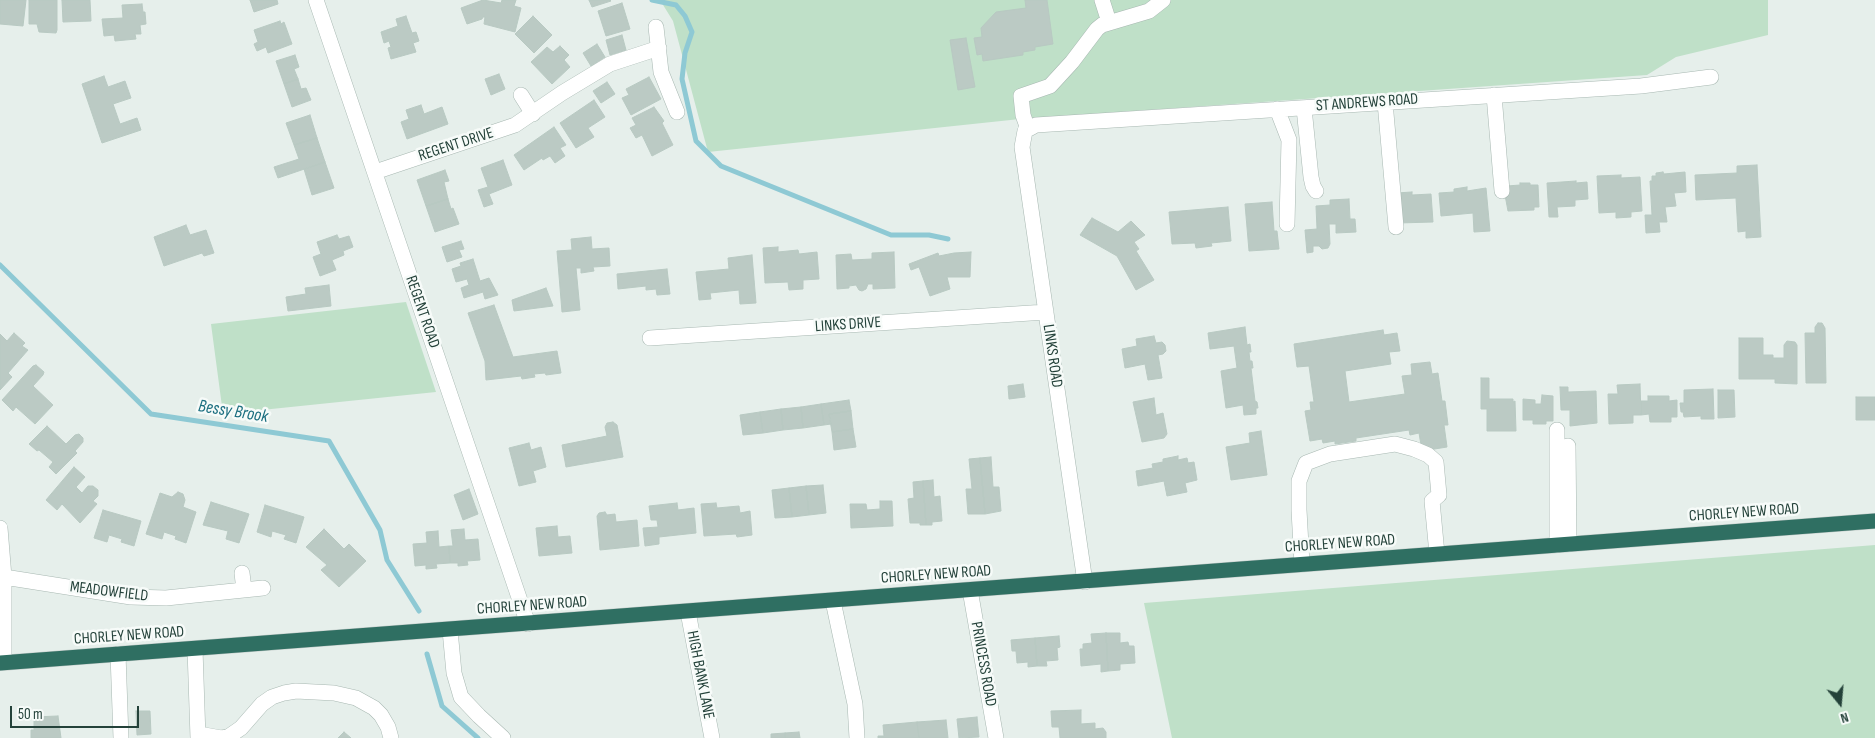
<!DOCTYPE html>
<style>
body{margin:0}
#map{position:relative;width:1875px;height:738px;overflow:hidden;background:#e6efeb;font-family:"Sofia Sans Condensed",sans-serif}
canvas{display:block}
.north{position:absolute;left:1815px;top:678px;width:50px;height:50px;-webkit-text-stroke:4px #f7fbf9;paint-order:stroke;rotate:163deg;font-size:14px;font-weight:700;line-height:20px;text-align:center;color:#24423a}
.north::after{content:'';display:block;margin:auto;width:18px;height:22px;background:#24423a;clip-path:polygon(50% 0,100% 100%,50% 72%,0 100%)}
.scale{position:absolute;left:10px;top:706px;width:129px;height:22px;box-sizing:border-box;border:2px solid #24423a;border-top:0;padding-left:6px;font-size:15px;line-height:18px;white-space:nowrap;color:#24423a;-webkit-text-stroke:4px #f7fbf9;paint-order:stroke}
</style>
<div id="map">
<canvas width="1875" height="738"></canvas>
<div class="north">N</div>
<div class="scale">50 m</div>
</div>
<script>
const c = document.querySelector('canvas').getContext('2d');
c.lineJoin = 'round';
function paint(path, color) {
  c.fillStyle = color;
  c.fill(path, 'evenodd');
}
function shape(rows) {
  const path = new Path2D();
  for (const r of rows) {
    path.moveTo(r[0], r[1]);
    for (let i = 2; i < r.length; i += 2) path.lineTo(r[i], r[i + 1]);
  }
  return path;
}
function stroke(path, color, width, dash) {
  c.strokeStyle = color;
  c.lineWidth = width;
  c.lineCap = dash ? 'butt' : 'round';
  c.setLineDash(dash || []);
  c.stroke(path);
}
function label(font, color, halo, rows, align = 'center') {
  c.font = font + ' "Sofia Sans Condensed",sans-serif';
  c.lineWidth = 5;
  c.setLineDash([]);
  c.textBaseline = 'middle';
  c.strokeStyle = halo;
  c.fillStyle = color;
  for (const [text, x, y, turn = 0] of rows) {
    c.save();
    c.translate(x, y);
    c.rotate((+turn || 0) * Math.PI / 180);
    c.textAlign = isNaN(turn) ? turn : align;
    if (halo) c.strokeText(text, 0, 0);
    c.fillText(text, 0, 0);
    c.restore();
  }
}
paint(shape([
 [660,0,1768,0,1768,35,1676,57,1647,75,1020,119,708,152,673,21],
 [406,302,436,392,223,414,211,324],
 [1875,545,1875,738,1172,738,1144,603]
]), '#bfe0c8');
stroke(shape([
 [652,0,676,5,685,16,692,32,685,53,682,79,696,141,721,166,891,235,929,235,948,239],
 [0,265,151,414,329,441,380,530,387,560,419,611],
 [427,654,442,706,478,738]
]), '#8ec9d4', 5);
const building = shape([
 [0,0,26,0,23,26,0,24,0,0],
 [29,0,57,0,57,30,56,33,39,32,37,24,29,24,29,0],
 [62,0,90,0,91,21,63,22,62,0],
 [250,0,277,0,278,4,254,12,250,0],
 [483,0,501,3,502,0,516,0,514,6,521,8,515,32,484,24,485,17,483,17,482,19,467,24,461,8,483,0],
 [589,0,610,0,611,1,592,7,589,0],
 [1025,0,1047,0,1053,44,1035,47,1035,50,1023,52,1023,55,983,61,982,54,977,55,974,38,982,37,981,28,996,12,1026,8,1025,0],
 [622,3,630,29,606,36,598,11,622,3],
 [142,4,143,12,145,12,146,24,140,25,141,34,135,34,136,39,115,41,114,35,104,36,102,19,123,18,122,5,142,4],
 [406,16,412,33,416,32,419,41,413,43,416,52,391,59,388,48,391,47,389,41,384,43,381,32,398,26,396,19,406,16],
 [533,16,552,35,534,53,515,34,533,16],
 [280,21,281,24,284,22,292,44,268,53,266,47,257,51,254,44,258,42,254,30,280,21],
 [622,35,626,50,610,55,606,40,622,35],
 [966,38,975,87,958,90,950,40,966,38],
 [597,44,605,57,591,66,583,53,597,44],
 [560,46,569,55,564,60,570,67,552,84,531,62,547,47,553,52,560,46],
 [295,55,299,67,294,69,298,79,284,84,276,61,295,55],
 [499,74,505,89,491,95,485,79,499,74],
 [104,76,108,87,125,81,131,98,113,104,120,124,137,118,141,130,102,143,82,84,104,76],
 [649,77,661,99,631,115,622,98,629,95,626,89,649,77],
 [298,79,301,89,306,88,311,100,292,107,284,84,298,79],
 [607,82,615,94,601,103,593,91,607,82],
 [594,100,605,117,588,128,594,137,576,148,560,123,594,100],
 [421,105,424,114,442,107,448,124,407,139,401,122,409,119,406,110,421,105],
 [654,107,664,121,662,123,673,145,652,156,642,135,636,138,630,128,636,125,632,118,654,107],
 [310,115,317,138,294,145,286,123,310,115],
 [554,127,566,145,560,148,565,156,555,163,550,156,543,160,542,158,524,170,514,155,554,127],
 [317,138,325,162,278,178,274,167,299,159,294,145,317,138],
 [503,160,512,185,489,194,493,204,484,207,478,190,488,187,481,168,503,160],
 [325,162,334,188,312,195,304,169,325,162],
 [1757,165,1761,237,1746,238,1746,231,1738,232,1736,198,1696,200,1695,175,1737,173,1737,166,1757,165],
 [445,170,449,181,444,182,448,199,426,206,417,180,445,170],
 [1663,172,1664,174,1685,172,1686,192,1674,193,1676,206,1665,207,1667,222,1659,222,1660,232,1646,233,1645,215,1652,215,1650,181,1652,181,1652,176,1656,176,1656,173,1663,172],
 [1621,175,1621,178,1640,177,1642,211,1631,212,1631,217,1616,218,1616,212,1599,213,1597,176,1621,175],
 [1576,181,1576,183,1587,182,1588,199,1575,200,1575,206,1557,207,1558,217,1549,217,1547,183,1576,181],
 [1520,183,1530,183,1530,185,1538,185,1539,207,1534,207,1534,210,1508,211,1505,195,1507,186,1520,185,1520,183],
 [1467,187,1467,191,1486,188,1490,231,1474,232,1473,213,1441,216,1439,193,1454,192,1454,189,1467,187],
 [1412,192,1412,195,1431,194,1433,222,1398,223,1396,193,1412,192],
 [448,199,451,209,453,208,459,224,435,232,426,206,448,199],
 [1349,199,1350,219,1355,219,1356,232,1336,233,1336,224,1329,224,1330,244,1328,248,1322,249,1319,246,1313,246,1313,252,1307,253,1305,230,1317,229,1316,206,1330,205,1330,200,1349,199],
 [1272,202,1274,231,1277,231,1279,249,1249,251,1245,204,1272,202],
 [1228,207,1231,241,1211,243,1212,246,1196,248,1195,243,1172,244,1169,212,1228,207],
 [1092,218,1118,232,1131,221,1145,235,1134,242,1139,249,1136,251,1154,280,1136,290,1117,256,1080,235,1092,218],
 [186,225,190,235,206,230,214,253,204,256,202,253,164,266,154,237,186,225],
 [337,235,339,239,349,236,353,247,343,251,344,255,332,260,336,270,320,276,313,257,321,254,317,242,337,235],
 [591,237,592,249,609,248,610,266,593,267,594,271,581,273,581,268,576,268,580,310,562,312,557,251,572,250,571,239,591,237],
 [461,241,464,249,459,250,462,257,447,262,442,247,461,241],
 [778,247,778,252,798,250,799,254,817,252,819,279,803,280,803,289,789,290,788,282,765,283,763,248,778,247],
 [894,252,895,288,873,289,873,284,868,284,866,289,862,291,859,290,856,285,849,286,849,288,837,289,836,255,851,254,852,260,872,259,872,253,894,252],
 [971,252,970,277,947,277,950,289,930,296,919,267,911,270,909,264,938,253,939,256,954,253,971,252],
 [752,255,756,303,740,304,739,290,710,293,711,299,699,300,696,272,729,269,728,258,752,255],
 [473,259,480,281,489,278,498,295,485,299,483,292,464,298,461,288,469,285,467,279,456,282,452,269,461,266,460,263,473,259],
 [667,269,670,294,657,295,656,289,646,290,646,286,618,289,617,274,667,269],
 [329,285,331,306,288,311,286,297,306,294,305,288,329,285],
 [546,288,553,306,514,311,512,300,546,288],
 [494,305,513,357,557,351,561,373,546,375,545,373,534,374,535,377,522,379,521,376,486,380,485,361,468,313,494,305],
 [1818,323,1822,323,1825,328,1826,383,1806,383,1805,333,1815,333,1815,327,1818,323],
 [1245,327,1247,345,1250,344,1251,352,1249,352,1250,361,1252,361,1253,368,1251,368,1255,401,1257,402,1258,408,1256,408,1256,414,1244,415,1243,405,1226,408,1221,371,1237,368,1234,346,1210,349,1208,333,1245,327],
 [1383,330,1384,335,1397,333,1400,351,1389,352,1391,364,1345,371,1349,402,1405,394,1402,376,1412,375,1411,364,1430,362,1432,374,1438,373,1442,401,1445,401,1448,425,1444,425,1447,447,1422,451,1419,433,1410,435,1409,430,1356,438,1356,441,1335,444,1335,441,1323,443,1322,439,1310,441,1305,411,1311,410,1310,402,1314,402,1309,366,1297,367,1294,344,1383,330],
 [14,333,25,343,22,346,28,350,8,373,12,377,0,390,0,334,7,341,14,333],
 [1154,336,1156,343,1162,342,1165,345,1166,351,1163,354,1158,355,1162,378,1148,380,1145,364,1125,368,1122,349,1137,346,1136,339,1154,336],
 [1739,338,1763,338,1763,355,1773,355,1773,358,1784,358,1784,345,1787,341,1795,342,1797,345,1797,384,1775,383,1775,379,1739,379,1739,338],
 [36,365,44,372,43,375,33,386,53,405,35,424,16,407,13,411,2,400,33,366,36,365],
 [1481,378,1489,378,1489,399,1513,399,1513,402,1515,401,1516,431,1487,431,1487,409,1481,409,1481,378],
 [1023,384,1025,397,1009,399,1008,386,1023,384],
 [1640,384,1641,415,1633,415,1633,423,1609,424,1608,394,1618,394,1617,385,1640,384],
 [1560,387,1568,387,1568,392,1596,391,1597,423,1570,426,1570,410,1561,410,1560,387],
 [1713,389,1714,419,1701,419,1701,416,1684,417,1683,412,1681,412,1680,403,1684,403,1684,390,1713,389],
 [1718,390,1734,390,1735,417,1718,418,1718,390],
 [1542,395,1553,396,1553,421,1546,421,1546,424,1533,424,1533,420,1523,420,1523,399,1535,400,1535,404,1541,404,1542,395],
 [1648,396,1669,396,1669,401,1677,400,1677,417,1671,417,1671,422,1650,422,1649,414,1641,415,1641,401,1648,401,1648,396],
 [1856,397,1875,397,1875,420,1856,420,1856,397],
 [1154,398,1156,415,1163,413,1167,434,1164,438,1142,442,1133,402,1154,398],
 [849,400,851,411,829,414,831,424,824,425,821,404,849,400],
 [821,404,824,425,803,428,801,407,821,404],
 [801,407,803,428,783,430,781,409,801,407],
 [781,409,783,430,763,433,760,412,781,409],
 [851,411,853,429,832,432,829,414,851,411],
 [760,412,763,433,743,435,740,415,760,412],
 [613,422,617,425,623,457,566,467,562,445,607,436,605,427,607,423,613,422],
 [47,426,66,444,75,435,79,434,83,438,83,442,75,451,77,453,56,474,49,467,53,462,39,450,37,451,29,444,47,426],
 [853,429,856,447,834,450,832,432,853,429],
 [1261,431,1267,475,1231,480,1226,447,1250,443,1249,433,1261,431],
 [529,443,531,450,541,447,546,467,533,471,536,482,519,486,509,448,529,443],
 [1178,456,1178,460,1187,458,1188,463,1194,462,1197,480,1185,483,1187,492,1167,496,1164,481,1138,486,1136,471,1153,468,1152,464,1163,462,1163,459,1178,456],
 [991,457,993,487,999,487,1001,511,985,514,980,458,991,457],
 [980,458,985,514,968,514,966,489,972,489,969,459,980,458],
 [74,467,85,477,76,487,82,493,88,486,93,486,98,490,98,496,93,501,97,504,80,523,62,504,57,510,46,500,74,467],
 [933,480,934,497,940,496,942,521,932,522,932,525,926,525,923,481,933,480],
 [923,481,926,525,920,525,920,523,910,523,908,499,914,498,913,482,923,481],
 [823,485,826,513,809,515,806,486,823,485],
 [806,486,809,515,792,517,789,488,806,486],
 [789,488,792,517,775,518,772,490,789,488],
 [469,489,478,514,463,520,454,495,469,489],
 [178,492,183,494,185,500,183,507,196,512,186,543,175,539,176,536,164,532,162,539,146,534,160,493,172,497,178,492],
 [880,501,892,501,893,526,851,528,850,504,866,504,867,510,880,509,880,501],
 [211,502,249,514,239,543,226,539,228,531,203,525,211,502],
 [677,503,678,510,694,508,696,533,659,537,659,544,645,546,643,528,658,527,657,520,651,520,649,506,677,503],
 [716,503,717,508,739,506,740,513,750,511,752,535,737,537,736,534,704,536,701,504,716,503],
 [265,505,304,517,296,543,284,539,286,535,272,531,271,537,257,532,265,505],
 [103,510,141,521,134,546,121,542,122,539,109,535,107,542,94,538,103,510],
 [605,512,607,515,615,514,616,522,637,520,639,546,600,550,597,516,599,513,605,512],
 [557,526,558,537,570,536,572,553,539,556,536,528,557,526],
 [324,529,344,549,349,544,366,561,339,587,321,570,327,565,306,547,324,529],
 [464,529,465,540,478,539,480,560,467,561,468,565,458,566,458,563,450,563,449,546,453,546,451,530,464,529],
 [438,531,439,547,449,546,450,563,436,564,437,568,426,569,426,565,415,566,413,544,427,543,426,532,438,531],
 [1106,633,1120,633,1120,643,1128,642,1129,646,1134,646,1135,663,1120,664,1120,670,1108,671,1106,633],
 [1106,633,1108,671,1101,672,1101,664,1081,666,1080,649,1083,649,1083,644,1092,643,1091,634,1106,633],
 [1059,636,1060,647,1057,648,1058,660,1046,661,1047,666,1037,666,1035,638,1059,636],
 [1035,638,1037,666,1028,667,1028,662,1017,663,1016,651,1012,651,1011,640,1035,638],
 [1081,710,1081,724,1095,723,1095,729,1103,728,1106,732,1106,738,1060,738,1059,727,1052,727,1051,711,1081,710],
 [136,711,150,711,151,734,137,735,136,711],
 [58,716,61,738,31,738,31,730,34,730,34,717,58,716],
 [977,717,979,737,959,738,957,719,977,717],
 [946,720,948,738,919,738,917,722,946,720],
 [917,722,919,738,878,738,878,736,884,736,883,725,917,722],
 [344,732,351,738,338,738,344,732],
 [799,732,800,738,785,738,785,733,799,732],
 [785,733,785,738,771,738,771,734,785,733]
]);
paint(building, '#bbcac4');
stroke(building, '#b8c9c2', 1);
const minor = shape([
 [316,0,528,624],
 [1102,0,1109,22],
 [656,27,661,72,677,112],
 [521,95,533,114],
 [1494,95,1502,191],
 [1385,102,1396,227],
 [1304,108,1311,177,1313,186,1316,191],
 [1277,109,1289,140,1287,224],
 [1028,129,1023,115,1021,96,1050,86,1072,62,1097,29,1102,25,1149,11,1163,0],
 [375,172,515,125,562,93,610,64,659,48],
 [650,338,1046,312],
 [1557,430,1557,545],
 [1568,446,1569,544],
 [0,528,4,577,4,662],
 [1302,564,1299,510,1299,481,1306,463,1330,454,1395,444,1414,449,1428,455,1436,462,1439,495,1432,501,1437,554],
 [242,573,244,590],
 [4,577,131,597,166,598,263,588],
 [1085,582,1022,147,1025,131,1036,125,1641,86,1711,77],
 [970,590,996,738],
 [833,601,855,704,857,738],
 [688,612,712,738],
 [450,630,454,673,461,697,479,716,503,738],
 [195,649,198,738],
 [118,654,121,738],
 [199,734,221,738,228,737,241,728,262,704,272,697,284,693,296,691,334,693,356,698,374,708,381,715,388,727,391,738]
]);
const highway = shape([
 [0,663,1875,521]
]);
stroke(minor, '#a8b8b2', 16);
stroke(highway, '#c2cac8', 16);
stroke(minor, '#fff', 15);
stroke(highway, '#2f6f62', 15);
label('16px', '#24423a', '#f7fbf9', [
 ["ST ANDREWS ROAD",1367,103,-4],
 ["REGENT DRIVE",456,145,-18],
 ["REGENT ROAD",422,312,71],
 ["LINKS DRIVE",848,325,-4],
 ["LINKS ROAD",1052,356,82],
 ["CHORLEY NEW ROAD",1744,513,-4],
 ["CHORLEY NEW ROAD",1340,544,-4],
 ["CHORLEY NEW ROAD",936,575,-4],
 ["MEADOWFIELD",109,592,7],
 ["CHORLEY NEW ROAD",532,606,-4],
 ["CHORLEY NEW ROAD",129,636,-4],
 ["PRINCESS ROAD",983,664,80],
 ["HIGH BANK LANE",700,675,79]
]);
label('italic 18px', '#1c6f80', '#f7fbf9', [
 ["Bessy Brook",233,412,9]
]);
</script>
